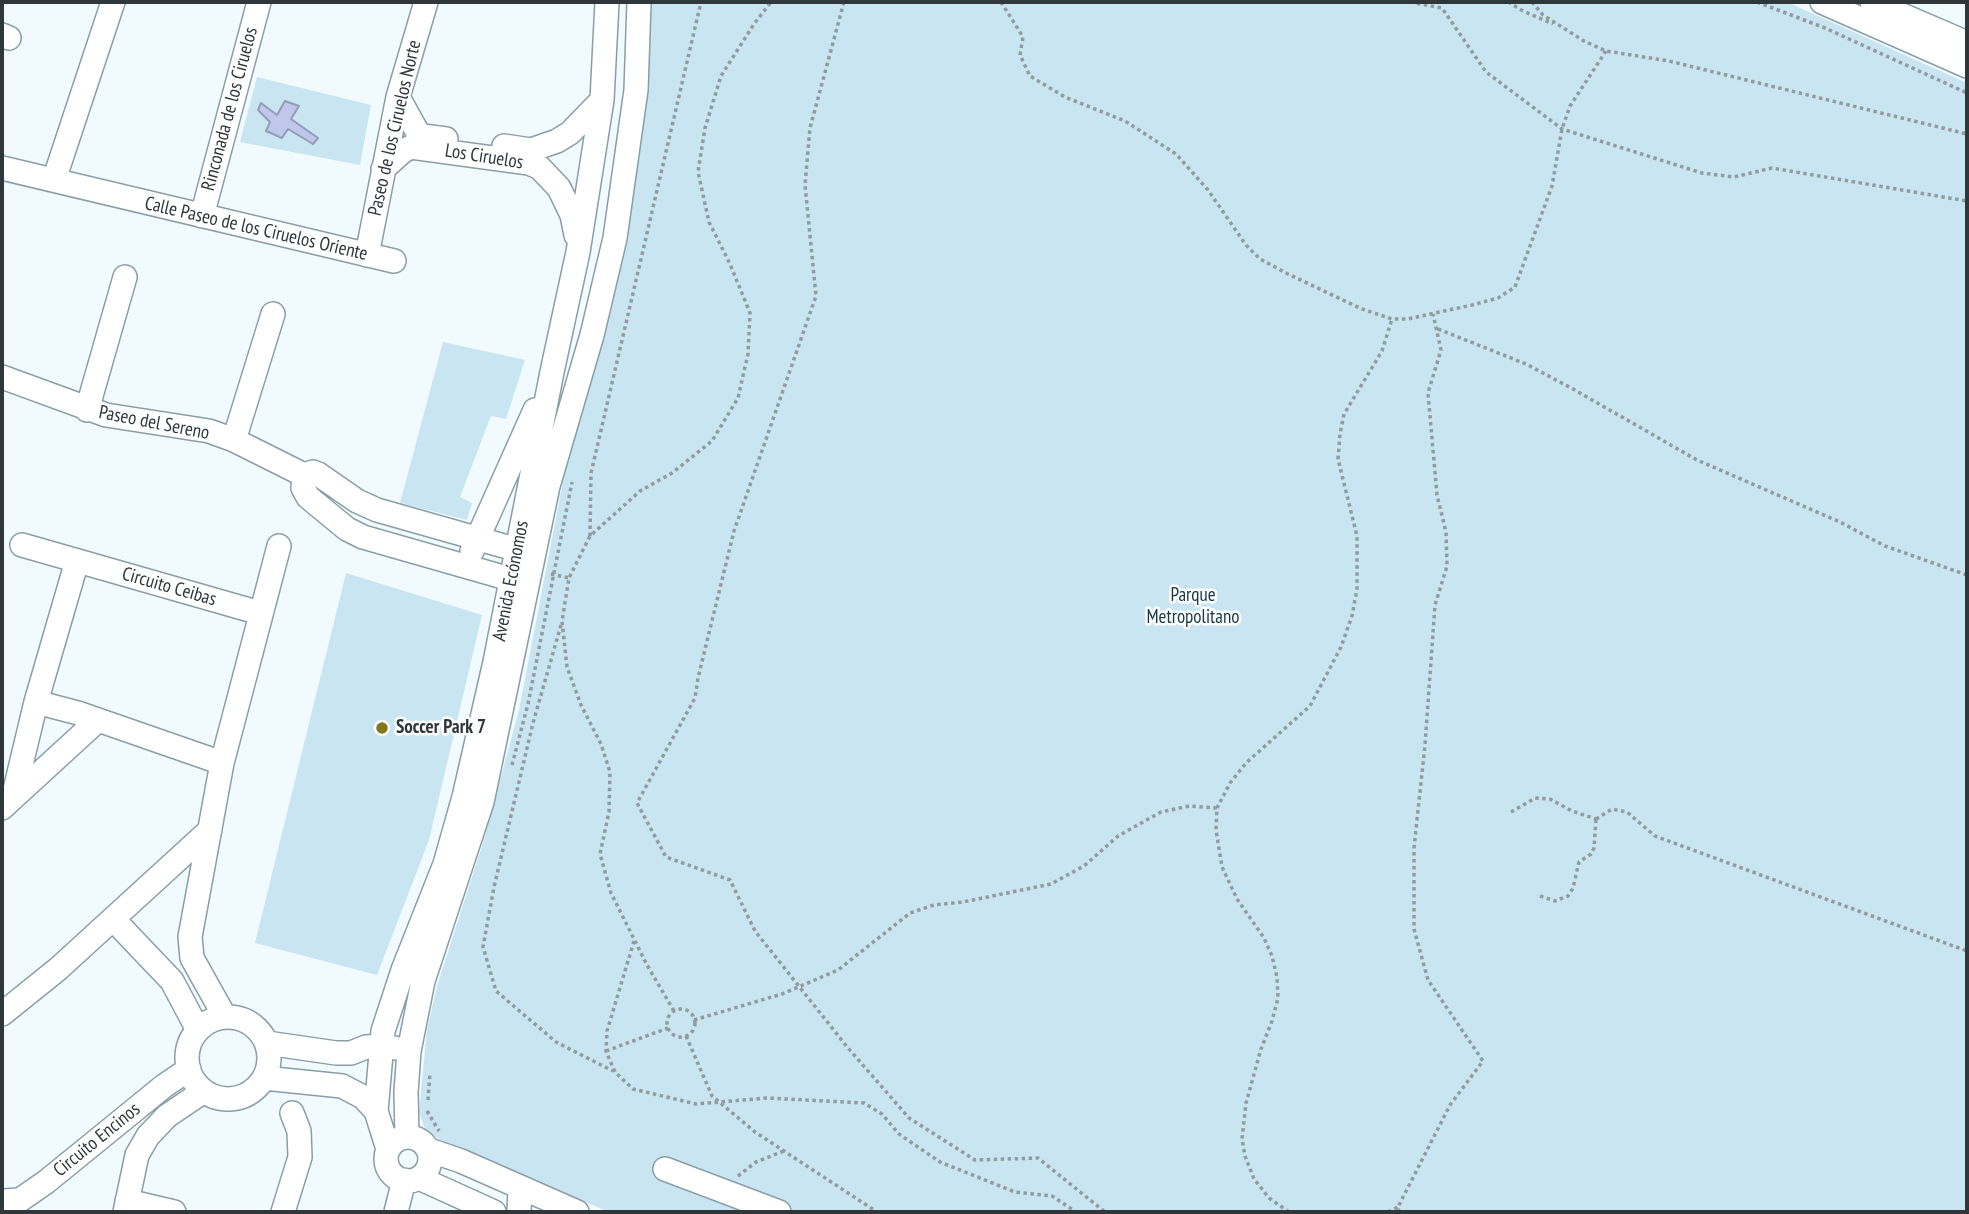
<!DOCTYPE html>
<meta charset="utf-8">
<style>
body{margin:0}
#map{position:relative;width:1969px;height:1214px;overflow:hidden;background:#f1fafe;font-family:"PT Sans Narrow",sans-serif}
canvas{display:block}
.frame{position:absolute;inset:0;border:4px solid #2f373b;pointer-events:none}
</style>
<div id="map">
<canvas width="1969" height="1214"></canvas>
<div class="frame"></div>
</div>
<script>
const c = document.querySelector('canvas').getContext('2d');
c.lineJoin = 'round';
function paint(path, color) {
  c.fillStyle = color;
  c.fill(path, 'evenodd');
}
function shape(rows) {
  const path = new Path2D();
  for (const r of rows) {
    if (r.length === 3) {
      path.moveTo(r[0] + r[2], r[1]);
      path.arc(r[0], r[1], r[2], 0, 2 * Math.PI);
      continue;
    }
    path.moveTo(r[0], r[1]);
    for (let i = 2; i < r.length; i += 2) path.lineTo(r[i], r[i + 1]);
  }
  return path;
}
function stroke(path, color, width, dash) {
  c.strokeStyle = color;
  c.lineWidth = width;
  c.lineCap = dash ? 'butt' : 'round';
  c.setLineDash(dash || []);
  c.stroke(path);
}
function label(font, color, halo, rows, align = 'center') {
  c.font = font + ' "PT Sans Narrow",sans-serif';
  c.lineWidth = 5;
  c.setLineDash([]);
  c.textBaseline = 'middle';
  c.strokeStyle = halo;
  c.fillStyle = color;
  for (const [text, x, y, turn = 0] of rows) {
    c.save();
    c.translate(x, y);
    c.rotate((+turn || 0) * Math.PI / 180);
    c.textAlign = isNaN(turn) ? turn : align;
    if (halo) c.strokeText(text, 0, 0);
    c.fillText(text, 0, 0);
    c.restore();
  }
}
paint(shape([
 [649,2,1787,2,1967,83,1967,1212,609,1212,440,1140,425,1129,419,1112,427,1029,438,983,483,843,519,710,570,445],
 [257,77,371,105,360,165,240,142],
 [443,342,525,360,506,419,491,416,460,497,472,503,467,520,400,503],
 [346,573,482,615,429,840,377,975,255,943]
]), '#c9e5f1');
const water = shape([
 [285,101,299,106,291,119,318,138,313,144,288,129,282,138,266,131,270,122,258,110,261,103,277,115,285,101]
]);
paint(water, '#bfc7eb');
stroke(water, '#949cb6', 2);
const minor = shape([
 [1822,2,1967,66],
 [1872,2,1967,43],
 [2,35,9,38],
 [398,97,418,133,423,136,446,139],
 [504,146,531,150,557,141,570,133,602,100],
 [2,168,394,261],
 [383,169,403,151,411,147,529,163,540,168,559,188,572,215,576,235],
 [54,180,113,2],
 [202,216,259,2],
 [367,255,398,97,426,2],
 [2,377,106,415,209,431,234,440,304,475],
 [87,410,125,277],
 [234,440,273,314],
 [304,475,303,488,308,497,347,529,363,537,524,583],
 [304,475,313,472,318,474,357,501,377,510,532,554],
 [22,545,260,613],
 [472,551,535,410],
 [36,702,78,713,222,763],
 [14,794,36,702,77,561],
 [2,808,98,720],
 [113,919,172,981,198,1030],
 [2,1014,58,969,210,830],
 [225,1017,192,958,190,937,222,763,279,546],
 [228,1058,41],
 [267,1043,336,1053,351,1053,366,1047,382,1046,395,1048],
 [264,1078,342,1086,363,1097,376,1111],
 [407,1136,406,1092,409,1051,423,981,482,802,548,486,592,335,615,238,636,90,639,2],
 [408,1159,22],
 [388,1149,376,1111,383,1031,403,970,445,864,464,797,495,662,552,372,578,252,602,100,607,2],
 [429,1150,461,1161,577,1212],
 [665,1169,779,1212],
 [419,1178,494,1212],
 [2,1201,20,1200,46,1182,164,1086,189,1069],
 [127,1201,174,1212],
 [125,1212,137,1155,148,1136,167,1116,204,1091],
 [283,1212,300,1157,299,1131,292,1113],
 [396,1212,404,1180],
 [519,1212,520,1188]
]);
stroke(minor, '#899ea7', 26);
stroke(shape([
 [844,2,810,128,805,185,816,296,734,531,698,678,695,698,637,803,666,857,730,880,755,931,848,1048,909,1118,975,1160,1038,1158,1105,1212],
 [1001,2,1023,37,1020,55,1030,76,1065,97,1125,121,1176,154,1208,190,1246,245,1260,259,1288,274,1362,309,1392,319,1408,319,1472,305,1498,298,1515,287,1552,186,1562,129,1570,106,1606,51],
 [1410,2,1442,8,1486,72,1562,129,1702,173,1734,177,1772,168,1967,201],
 [1508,2,1523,11,1553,24],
 [1532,2,1543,15,1584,41,1606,51,1669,61,1967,134],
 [1757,2,1825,28,1967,93],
 [1438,329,1526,364,1573,389,1697,460,1840,522,1885,546,1967,575],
 [590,536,591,473,701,2],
 [551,574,569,578],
 [561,625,533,723,494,887,483,947,496,991,556,1042,613,1071],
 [512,765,528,704,572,482],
 [1511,812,1535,798,1550,799,1572,811,1596,819],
 [1596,819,1612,809,1627,812,1655,836,1967,951],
 [1540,896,1555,901,1568,896,1573,888,1579,862,1591,854,1594,848,1596,819],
 [634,941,607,1031,606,1051,615,1072,633,1089,696,1104,767,1098,864,1103,882,1114,899,1134,940,1162,1015,1192,1052,1196,1076,1212],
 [681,1023,14],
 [674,1011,647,965,611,893,600,854,609,812,610,772,601,744,581,705,567,667,562,621,569,578,590,536,640,491,672,473,712,441,738,398,748,354,750,313,730,264,709,222,698,172,705,128,721,76,754,24,771,2],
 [694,1020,782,994,838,970,910,913,934,905,963,902,1051,884,1084,866,1118,836,1161,812,1189,806,1217,808],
 [686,1036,712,1096,755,1132,877,1212],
 [606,1051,668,1028],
 [428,1100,430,1073],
 [427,1111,439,1131],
 [738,1176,756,1162,784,1151],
 [1289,1212,1269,1198,1254,1179,1245,1156,1242,1139,1246,1103,1261,1049,1272,1021,1278,998,1277,977,1272,956,1264,938,1237,899,1222,867,1216,830,1217,808,1230,783,1246,763,1310,706,1341,647,1352,616,1357,589,1357,536,1338,459,1340,434,1344,414,1382,351,1392,319],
 [1388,1212,1398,1207],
 [1399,1212,1398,1207,1450,1105,1483,1061,1428,980,1414,929,1414,848,1425,745,1435,605,1447,566,1446,532,1437,495,1428,393,1441,350,1433,314]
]), '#929b9f', 3.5, [3.5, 3.5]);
stroke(minor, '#fff', 23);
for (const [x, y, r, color] of [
 [382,728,7,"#83781d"]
]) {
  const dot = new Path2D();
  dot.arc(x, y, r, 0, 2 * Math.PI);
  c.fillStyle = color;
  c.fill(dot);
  stroke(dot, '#fff', 2.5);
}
label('19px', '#2f373b', '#fff', [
 ["Rinconada de los Ciruelos",230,109,-75],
 ["Paseo de los Ciruelos Norte",395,128,-77],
 ["Los Ciruelos",484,157,9],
 ["Calle Paseo de los Ciruelos Oriente",256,229,13],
 ["Paseo del Sereno",154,423,11],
 ["Avenida Ecónomos",511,581,-79],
 ["Circuito Ceibas",169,587,16],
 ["Circuito Encinos",97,1140,-39]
]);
label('19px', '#133846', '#fff', [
 ["Parque",1193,596],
 ["Metropolitano",1193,618]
]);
label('bold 19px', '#2f373b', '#fff', [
 ["Soccer Park 7",396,728]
], 'left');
</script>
